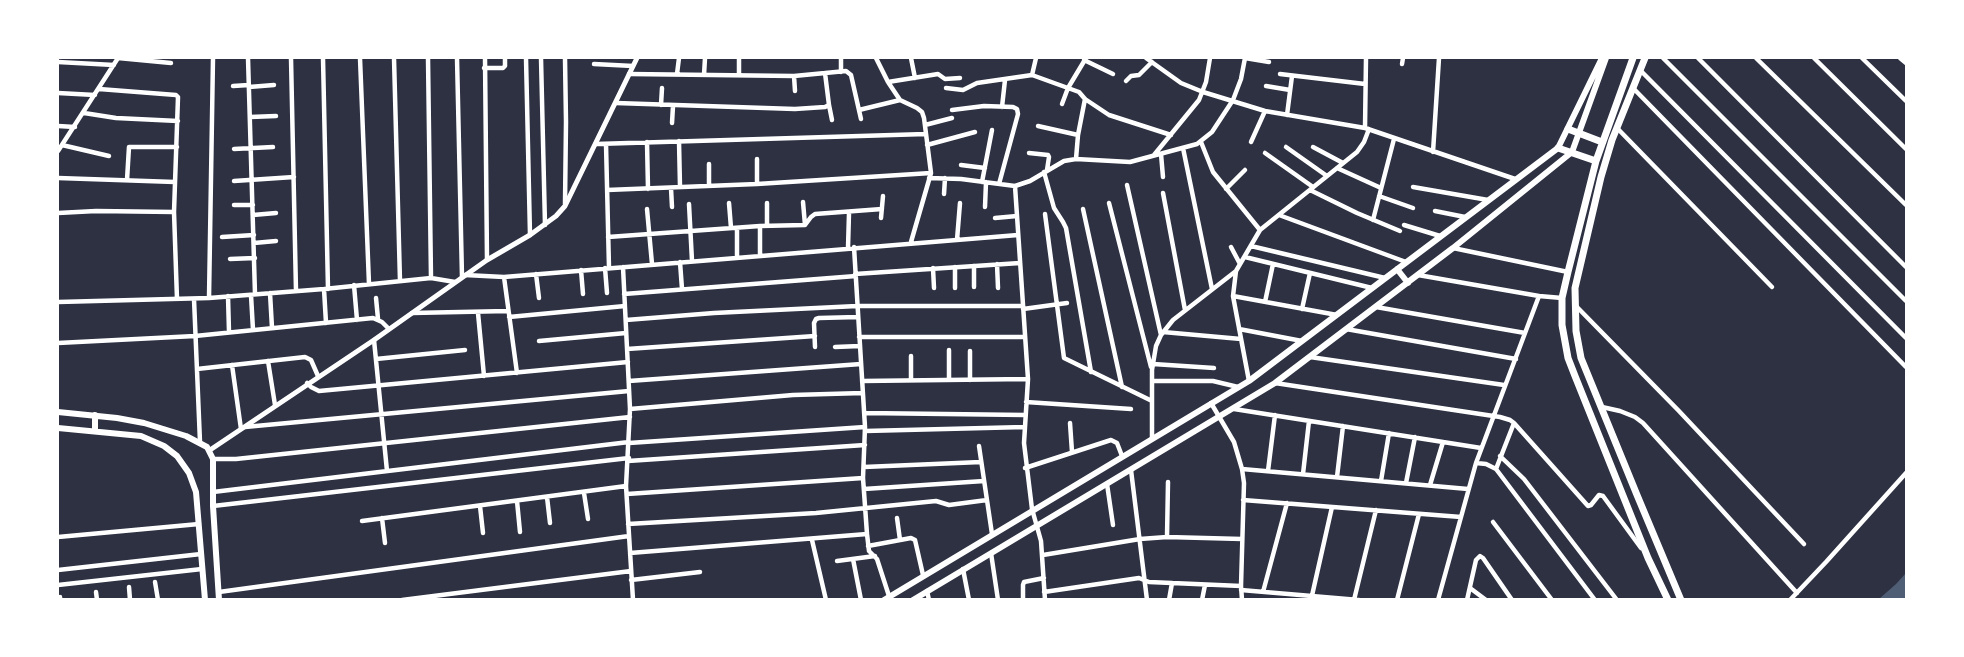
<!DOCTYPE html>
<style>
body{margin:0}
#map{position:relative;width:1964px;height:657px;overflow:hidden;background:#2d3142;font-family:"Times New Roman",serif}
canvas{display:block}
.frame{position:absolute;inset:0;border:59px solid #fff;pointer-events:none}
</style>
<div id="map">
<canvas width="1964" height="657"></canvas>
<div class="frame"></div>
</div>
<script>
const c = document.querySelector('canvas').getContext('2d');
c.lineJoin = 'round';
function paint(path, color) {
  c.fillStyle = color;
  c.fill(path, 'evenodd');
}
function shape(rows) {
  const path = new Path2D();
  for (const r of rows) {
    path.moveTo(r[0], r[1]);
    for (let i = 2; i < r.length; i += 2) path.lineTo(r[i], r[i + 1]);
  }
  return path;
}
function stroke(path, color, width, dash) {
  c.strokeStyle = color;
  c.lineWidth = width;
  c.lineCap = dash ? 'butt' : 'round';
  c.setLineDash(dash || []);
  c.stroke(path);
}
paint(shape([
 [1906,573,1906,599,1879,599,1896,584]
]), '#4f5d75');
stroke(shape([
 [118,58,171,63],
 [248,58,255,294],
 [291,58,296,291],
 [323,58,328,289],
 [360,58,369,284],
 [394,58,400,281],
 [428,58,431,278],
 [457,58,462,277],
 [485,58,487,260],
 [526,58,530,235],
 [541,58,545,225],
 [565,58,566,122,565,204],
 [841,58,841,72],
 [876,58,888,82,900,100,917,108,922,112,924,118,931,173,911,242],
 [911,58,915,78],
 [1146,58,1181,83,1203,92,1265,111,1365,128,1515,179],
 [1245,58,1269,62],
 [1663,58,1906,301],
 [1698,58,1906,267],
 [1756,58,1906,205],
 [1814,58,1906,149],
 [1862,58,1906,101],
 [1900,58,1906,63],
 [1084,60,1113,74],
 [58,62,114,65],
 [594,64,633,66],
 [1402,64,1403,58],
 [484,68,503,68,505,66,505,58],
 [1640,70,1906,338],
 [629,74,794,76,846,71,851,75,861,119],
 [677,74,679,58],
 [1280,74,1365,84],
 [704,75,705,58],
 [739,75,739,58],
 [1032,75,1036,58],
 [794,76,795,91],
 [1126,81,1131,76,1139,75,1152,62],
 [888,82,938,74,945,79,960,78],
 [233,86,249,85],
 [1266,86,1290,90],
 [249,87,274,85],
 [946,88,963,90,977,83,1032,75,1079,92,1085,99,1109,115,1171,135],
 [1633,88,1906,367],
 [99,89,176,95,178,97,174,212,177,299],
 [58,93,95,95],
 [616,103,795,109,825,107,829,105,825,73],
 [1062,104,1068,88,1086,58],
 [661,105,662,88],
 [829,105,832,120],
 [1002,107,1005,80],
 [859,110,900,100],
 [952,110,984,106,1013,107,1017,109,1018,114,999,184],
 [84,113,116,118,178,121],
 [1287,115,1292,76],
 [250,117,276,116],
 [672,123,673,106],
 [925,125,952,118],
 [58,126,75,127],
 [1038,126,1078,135],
 [1365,128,1366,58],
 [1617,128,1772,287],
 [679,141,680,187],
 [647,142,648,189],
 [1201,142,1213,172,1260,230],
 [1251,142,1265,111],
 [596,144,926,134],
 [606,144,609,268],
 [62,145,109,156],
 [927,145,975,132],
 [1286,147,1327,176],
 [1313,147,1343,163],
 [1183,148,1212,289],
 [234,149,273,147],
 [58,151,118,58],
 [1433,152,1439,58],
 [1029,153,1048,155,1049,157,1047,170],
 [1265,153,1313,187],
 [1161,154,1163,177],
 [1154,155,1199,100,1206,82,1210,58],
 [757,159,757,184],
 [1076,159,1078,135,1085,99],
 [709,164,709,186],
 [961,165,985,168],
 [1337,168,1381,188],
 [1044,172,1054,208,1063,222,1066,228,1091,372],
 [58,178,175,182],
 [929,178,961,179,1015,186,1030,181,1064,161,1076,159,1130,162,1197,144,1212,132,1233,100,1241,79,1245,58],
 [127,180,129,147,177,147],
 [234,181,294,177],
 [982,182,992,130],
 [1127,185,1161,335],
 [1015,186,1028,379,1024,443,1032,509,1041,541,1045,600],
 [1413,187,1488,200],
 [671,188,672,207],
 [1226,189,1245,170],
 [607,190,757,184,931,173],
 [1310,190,1357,213,1400,231],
 [1163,193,1185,310],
 [944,194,945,178],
 [1379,196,1413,208],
 [803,202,805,225],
 [729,203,731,228],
 [1109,203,1151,367],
 [689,204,692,261],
 [234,205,253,205],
 [985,207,986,182],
 [647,209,652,264],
 [1083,209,1122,387],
 [1435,211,1465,217],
 [58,213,96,211,174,212],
 [1045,214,1064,358,1152,401],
 [253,215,276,213],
 [1279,215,1406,262],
 [881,218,883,196],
 [995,218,1017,216],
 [1373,220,1394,139],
 [1404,225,1440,236],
 [767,226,767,203],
 [222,237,254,235],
 [608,237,760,226,805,225,811,217,815,214,882,209],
 [957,240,960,203],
 [254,243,276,241],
 [1251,246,1385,278],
 [854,247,865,427,863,478,867,534,869,551,877,559,889,596],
 [1231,247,1240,264],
 [848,248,849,213],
 [1453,248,1568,272],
 [760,255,760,226],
 [737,257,737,228],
 [1245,257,1372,288],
 [230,259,255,258],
 [680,262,682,289],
 [997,264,998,288],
 [974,266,974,287],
 [623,267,630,409,626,486,633,600],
 [955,267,955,288],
 [605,268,607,293],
 [933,268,934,288],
 [581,270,583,294],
 [536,274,539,298],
 [855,274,1020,263],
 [465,275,504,277,1018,235],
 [1418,275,1539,296],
 [504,277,517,373],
 [354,285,357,320],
 [324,289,326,323],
 [270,293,272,328],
 [624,294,856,276],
 [251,295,253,330],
 [228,296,229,332],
 [1233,296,1337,315],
 [209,298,213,58],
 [376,298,378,319],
 [194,299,200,442],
 [58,302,209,298,324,289,431,278,455,282],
 [1265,302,1273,264],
 [1575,305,1678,410,1804,544],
 [1376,307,1525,333],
 [1023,309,1067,303],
 [1302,309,1310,273],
 [412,313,508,311],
 [478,313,484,376],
 [509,317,625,306],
 [626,320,714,313,857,306,1023,306],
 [1239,329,1302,341],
 [1346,329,1516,359],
 [1163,332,1241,339],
 [859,337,1025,337],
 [374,340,387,471],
 [539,341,626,333],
 [58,343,195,336,373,318,382,322,389,329],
 [815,347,814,323,816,319,819,318,858,317],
 [835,347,860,346],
 [627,349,815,336],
 [1310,357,1504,385],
 [376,359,465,350],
 [268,361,275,405],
 [1153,364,1214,368],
 [232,365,241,429],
 [197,369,305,357,311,360,318,376],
 [911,380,911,356],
 [949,380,949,350],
 [970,380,970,351],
 [629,381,861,364],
 [862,381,1028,379],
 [1152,381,1213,381,1238,387],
 [1249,381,1233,296,1236,271,1260,230,1357,152,1364,142,1369,129],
 [307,383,311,387,319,391,628,362],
 [1275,383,1500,417,1510,420,1514,423,1588,506,1591,505,1599,495,1603,496,1641,548],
 [1026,402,1131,409],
 [1211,403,1234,442,1242,469,1244,483,1241,586,1242,600],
 [1602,407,1620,411,1635,417,1643,423,1797,593],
 [630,409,793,395,863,393],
 [1234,409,1481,448],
 [864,413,1025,415],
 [1070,423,1072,452],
 [245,427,629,391],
 [865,431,1025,427],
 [1152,438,1152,370,1156,346,1161,335,1173,320,1236,271],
 [629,443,865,427],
 [979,446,992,534],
 [1500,456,1524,479,1617,600],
 [213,459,236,459,630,417],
 [628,461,865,445],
 [1476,463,1486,464,1496,469,1595,600],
 [864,467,981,462],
 [1025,468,1111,440,1117,443,1122,456],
 [1242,469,1468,489],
 [1496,469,1514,423],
 [1131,470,1147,600],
 [1268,471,1275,415],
 [1303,474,1309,421],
 [1337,477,1343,426],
 [1381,481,1389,433],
 [1406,483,1415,437],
 [1107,484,1113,525],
 [1430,485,1443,442],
 [864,489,984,481],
 [213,492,629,442],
 [584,493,588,519],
 [627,494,863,478],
 [547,497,550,523],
 [1243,500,1461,517],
 [517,501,520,532],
 [213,506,629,458],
 [480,506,483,533],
 [382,518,385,543],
 [897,518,900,540],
 [362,521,626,486],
 [1493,522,1552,600],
 [628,524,816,513,936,501,949,505,987,500],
 [58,537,199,524],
 [1167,537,1168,482],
 [812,540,826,600],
 [868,546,911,538,915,540,923,575],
 [630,553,867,534],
 [991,553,998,600],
 [1043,555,1140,539,1167,537,1242,539],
 [853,559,861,600],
 [837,561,875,556],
 [963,569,969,600],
 [58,570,201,554],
 [631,580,700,572],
 [155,582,158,600],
 [58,585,202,569],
 [129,587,130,600],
 [1470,588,1486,600],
 [1241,590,1359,600],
 [927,591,929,600],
 [96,592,97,600],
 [219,592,629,536],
 [1044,592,1139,578,1149,582,1241,586],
 [1263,592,1287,503],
 [60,597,60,600],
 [402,600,631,571],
 [1023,600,1023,585,1024,582,1044,578],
 [1169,600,1172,583],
 [1202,600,1205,585],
 [1311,600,1332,507],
 [1354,600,1376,510],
 [1397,600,1419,514],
 [1438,600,1476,463,1539,296,1562,298],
 [1467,600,1476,560,1480,556,1483,558,1512,600],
 [1790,600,1826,562,1906,473]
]), '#fff', 4.5);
stroke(shape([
 [210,450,374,340,487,260,530,235,556,216,565,206,637,58]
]), '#fff', 5);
stroke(shape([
 [1397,269,1408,283],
 [58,412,117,418,144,423,186,436,207,447,213,459,213,506,219,600],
 [58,428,141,436,164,446,177,456,189,473,196,492,205,600],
 [95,430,95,415],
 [884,600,1249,381,1302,341,1558,148,1602,58],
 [913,600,1275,383,1453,248,1572,152,1606,58]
]), '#fff', 6);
stroke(shape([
 [1633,58,1596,161,1568,272,1562,298,1562,325,1568,358,1575,376,1648,558,1668,600],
 [1645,58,1612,140,1601,177,1575,288,1576,331,1581,358,1637,495,1681,600],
 [1568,129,1602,142],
 [1558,148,1596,161]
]), '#fff', 7);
</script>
